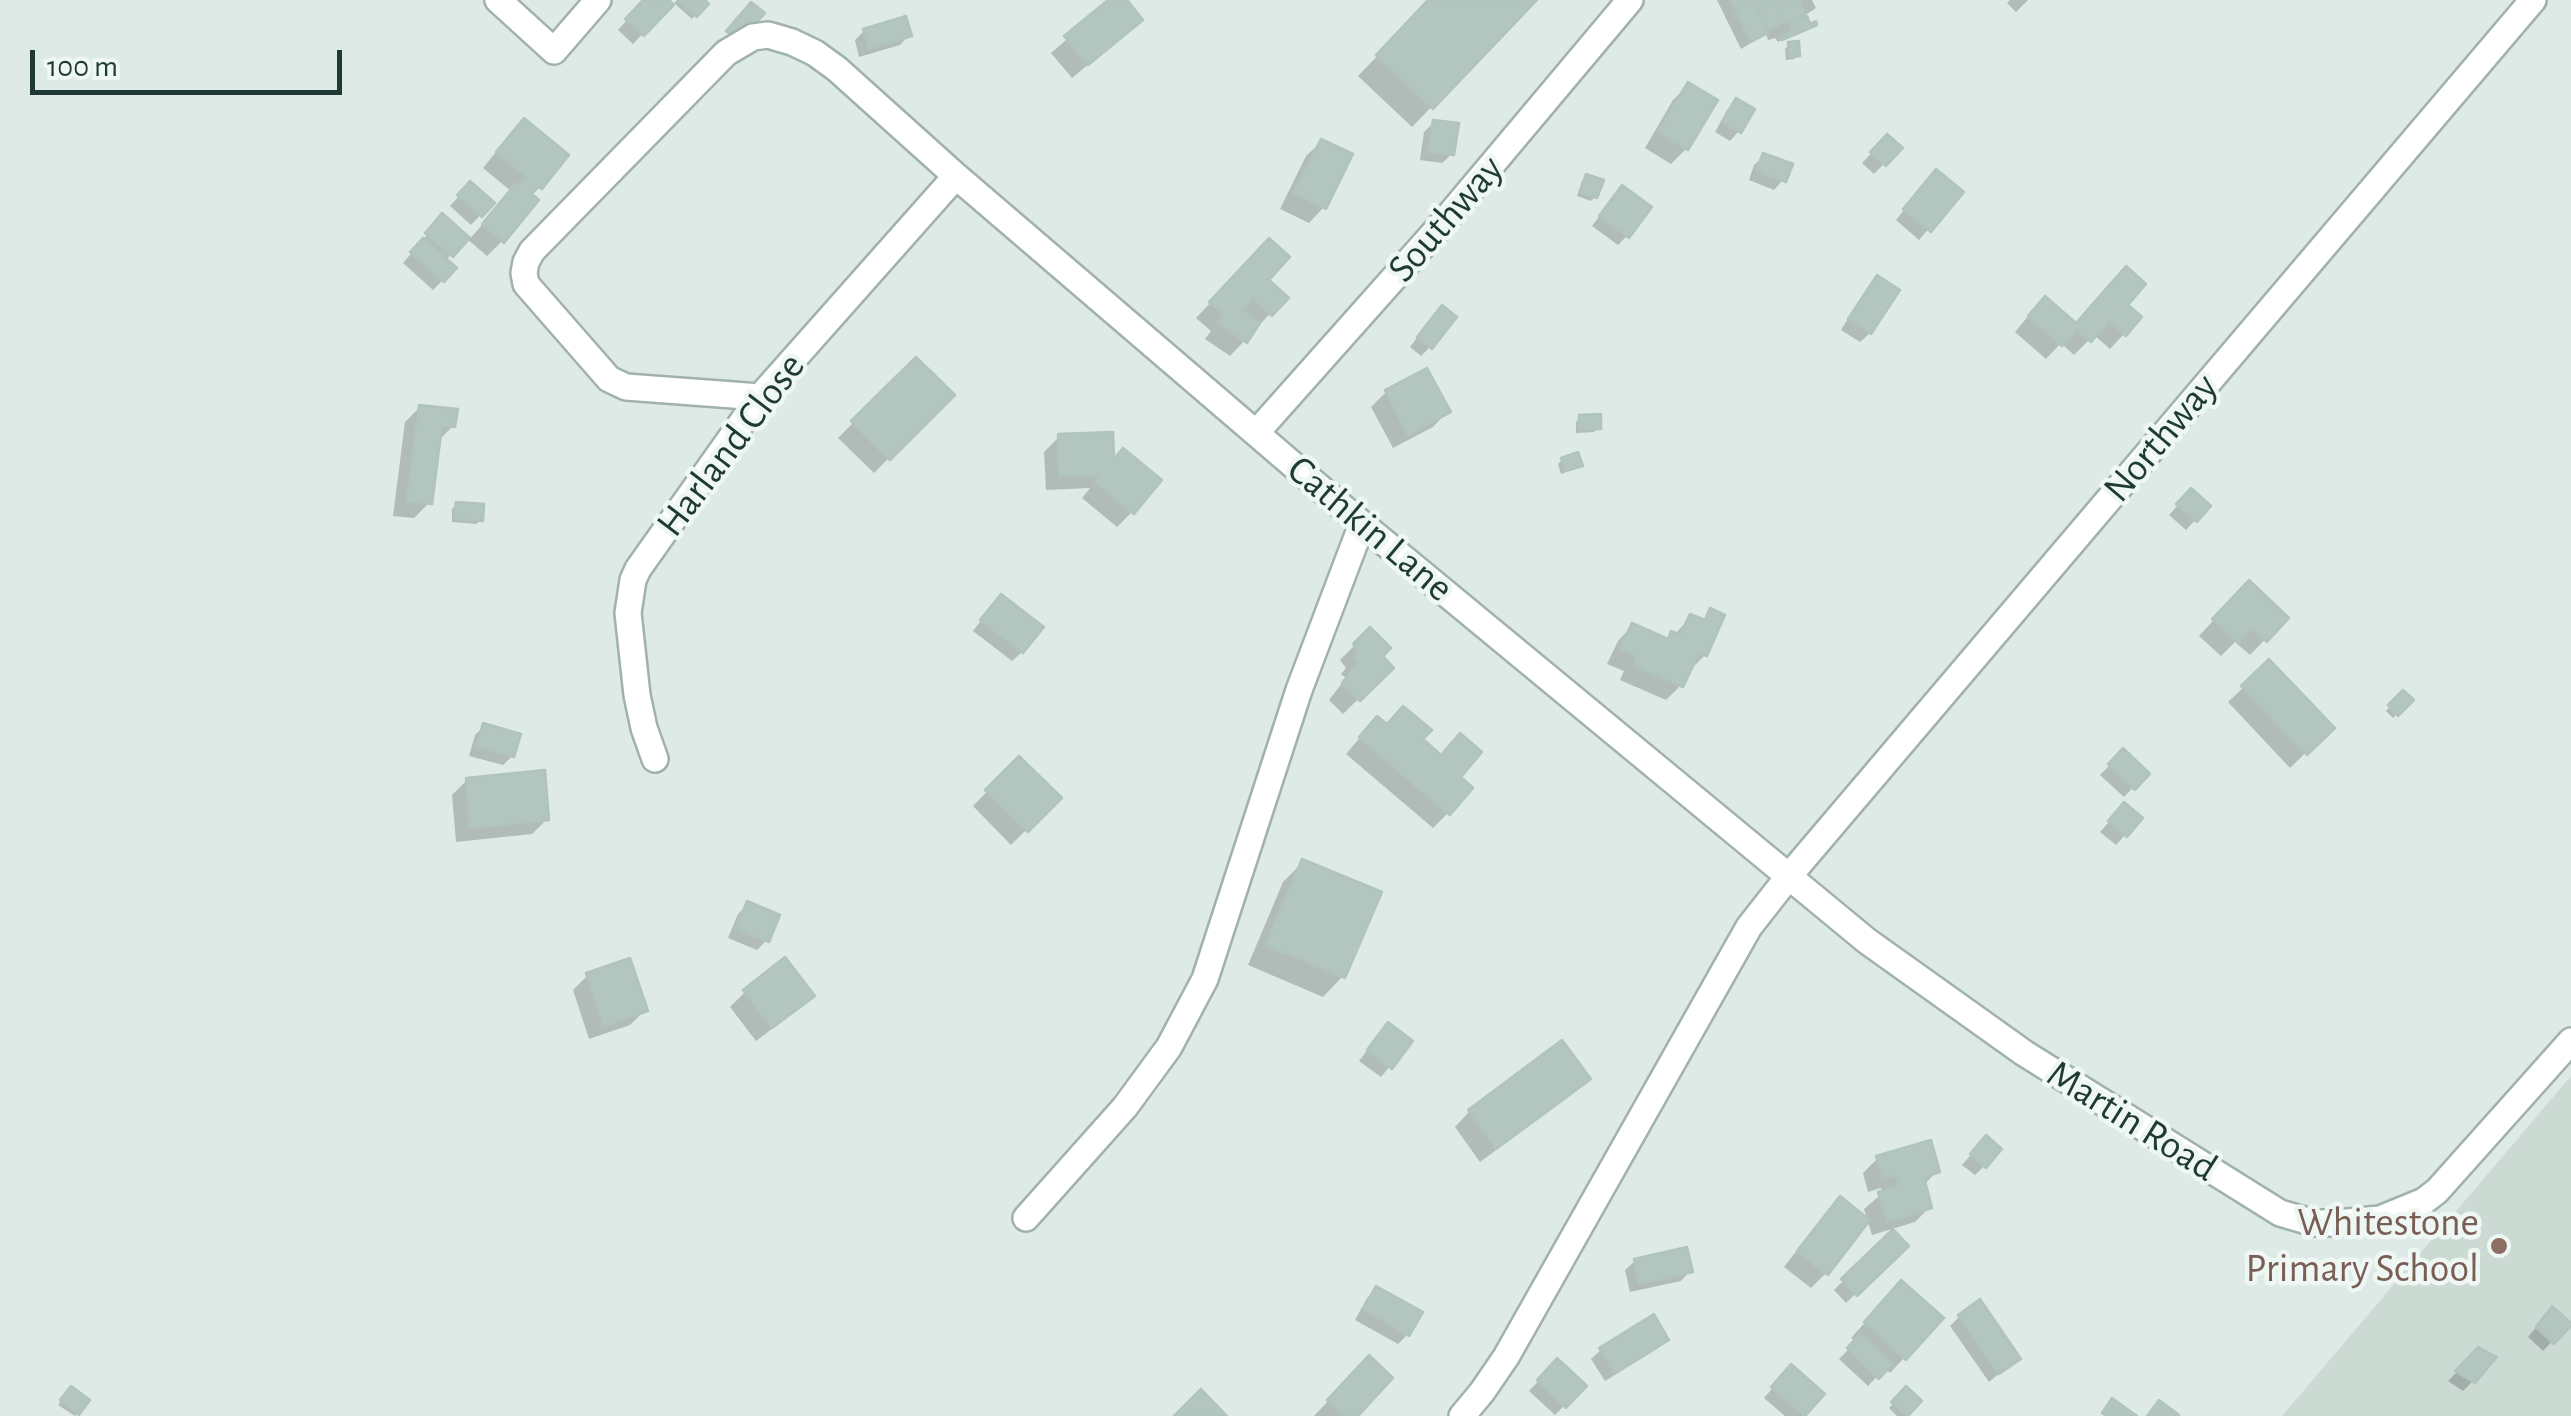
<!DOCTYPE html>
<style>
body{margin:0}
#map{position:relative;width:2571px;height:1416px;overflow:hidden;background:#deeae5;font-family:"Alegreya Sans",sans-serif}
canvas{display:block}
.scale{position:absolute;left:30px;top:50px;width:312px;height:45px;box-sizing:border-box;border:5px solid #1f3a35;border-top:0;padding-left:12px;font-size:30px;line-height:35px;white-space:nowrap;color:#1f3a35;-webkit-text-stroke:8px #eef7f3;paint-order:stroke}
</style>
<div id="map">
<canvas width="2571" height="1416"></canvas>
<div class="scale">100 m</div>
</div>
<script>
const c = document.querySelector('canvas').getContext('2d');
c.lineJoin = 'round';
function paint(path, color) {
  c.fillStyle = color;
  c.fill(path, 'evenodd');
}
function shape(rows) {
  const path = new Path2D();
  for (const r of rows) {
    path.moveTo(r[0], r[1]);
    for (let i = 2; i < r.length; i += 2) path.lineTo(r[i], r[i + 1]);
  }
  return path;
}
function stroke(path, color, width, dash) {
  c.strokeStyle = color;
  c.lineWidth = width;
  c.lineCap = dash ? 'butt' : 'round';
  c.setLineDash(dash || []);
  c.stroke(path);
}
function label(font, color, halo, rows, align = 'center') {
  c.font = font + ' "Alegreya Sans",sans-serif';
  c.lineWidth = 9;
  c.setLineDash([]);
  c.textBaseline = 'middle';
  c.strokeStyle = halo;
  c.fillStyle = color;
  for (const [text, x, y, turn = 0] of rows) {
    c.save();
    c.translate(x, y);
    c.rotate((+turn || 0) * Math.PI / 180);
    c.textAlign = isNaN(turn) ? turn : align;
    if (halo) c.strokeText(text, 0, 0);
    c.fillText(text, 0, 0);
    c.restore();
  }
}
paint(shape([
 [2571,1076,2571,1416,2282,1416]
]), '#ccdad4');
paint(shape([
 [645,0,665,0,670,5,633,44,618,30],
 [677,0,701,0,705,4,692,19,674,3],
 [1112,0,1124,0,1125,34,1072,78,1051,53],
 [1431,0,1534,0,1412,127,1358,76],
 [1717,0,1812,0,1816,8,1804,16,1809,27,1805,31,1790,37,1790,35,1778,42,1775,38,1768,40,1766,34,1741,49],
 [2010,0,2028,0,2016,12,2007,3],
 [864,31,909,35,900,45,859,57,855,40],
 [1789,45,1798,55,1794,59,1786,60,1785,49],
 [1688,85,1714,101,1686,149,1671,164,1645,148,1673,100],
 [1737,101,1739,131,1730,141,1715,132,1727,110],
 [1434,122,1452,154,1442,163,1420,160,1424,132],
 [509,136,540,187,531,196,502,241,487,256,466,238,445,261,443,280,433,290,403,263,442,217,469,240,511,191,483,168],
 [1887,137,1899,148,1874,174,1862,163],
 [1321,142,1350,156,1323,208,1309,223,1280,209,1306,156],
 [1764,156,1783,180,1774,190,1749,180,1754,165],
 [1586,177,1595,197,1591,201,1577,196,1582,181],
 [1927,182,1960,192,1919,240,1896,220],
 [470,184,491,204,471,225,450,206],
 [1613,198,1627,236,1618,245,1592,226],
 [1255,256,1266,280,1285,298,1230,356,1205,339,1211,331,1196,318],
 [1877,278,1870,333,1860,342,1841,330,1868,287],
 [2124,305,2124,334,2110,349,2094,335,2074,355,2061,343,2046,359,2015,332,2030,314,2075,325],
 [1432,318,1430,347,1421,356,1410,347],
 [916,360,951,395,874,473,838,438],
 [1386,392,1447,412,1433,427,1393,448,1371,407],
 [420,407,453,426,437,442,429,503,414,518,393,516,405,422],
 [1580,418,1599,428,1594,432,1576,433,1576,422],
 [1059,437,1112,463,1132,512,1117,527,1082,498,1090,488,1046,490,1044,452],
 [1562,460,1580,465,1576,469,1561,474,1558,464],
 [2191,491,2208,506,2186,530,2169,515],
 [456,505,481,520,476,524,452,522,452,509],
 [2234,598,2286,618,2250,655,2235,642,2221,656,2199,636],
 [991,607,1022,652,1012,661,973,631],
 [1711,611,1705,655,1690,670,1681,685,1666,700,1620,680,1624,671,1607,664,1618,641,1632,626,1665,640,1671,634,1674,635,1691,617,1701,621],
 [1370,630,1379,656,1390,668,1343,714,1329,700,1346,678,1341,674,1346,668,1340,660],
 [2269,663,2331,728,2290,768,2228,702],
 [2403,693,2410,700,2393,718,2386,711],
 [484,726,512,756,503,765,469,756,475,735],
 [1386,726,1420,740,1457,777,1448,813,1433,828,1346,754,1363,734],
 [2123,752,2146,774,2124,797,2100,775],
 [1019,759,1058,798,1011,845,973,806],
 [467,780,547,819,532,834,456,842,452,795],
 [2115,815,2140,818,2116,845,2100,832],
 [1303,862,1343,976,1323,997,1248,965,1283,882],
 [748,904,767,940,757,950,728,938,738,914],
 [588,975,645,1010,630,1025,589,1039,573,990],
 [745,992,812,995,797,1010,756,1041,730,1007],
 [1379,1035,1410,1042,1381,1077,1359,1061],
 [1562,1044,1587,1079,1572,1094,1480,1162,1455,1127,1469,1112],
 [1977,1148,1984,1166,1975,1175,1962,1165],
 [1878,1158,1937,1171,1924,1185,1930,1207,1915,1222,1872,1235,1864,1209,1883,1193,1881,1188,1868,1192,1863,1173],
 [1840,1200,1826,1273,1811,1288,1784,1267,1825,1214],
 [1893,1232,1905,1245,1846,1303,1834,1290],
 [1635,1261,1690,1271,1681,1281,1630,1292,1625,1270],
 [1376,1289,1407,1335,1398,1344,1355,1320,1367,1298],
 [1887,1298,1904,1358,1890,1373,1885,1368,1868,1386,1839,1359,1856,1342,1851,1338],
 [1959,1317,2018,1358,1989,1382,1950,1326],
 [2543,1319,2569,1324,2543,1351,2528,1337],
 [1666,1340,1657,1349,1605,1381,1591,1359,1601,1350],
 [2469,1360,2473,1381,2463,1391,2448,1381],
 [1557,1362,1583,1386,1555,1415,1529,1391],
 [1354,1374,1354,1416,1314,1416],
 [1782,1377,1821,1394,1802,1416,1785,1416,1764,1398],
 [1906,1390,1918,1401,1905,1416,1897,1416,1889,1408],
 [67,1393,87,1401,75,1416,58,1405]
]), '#0003');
const building = shape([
 [643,0,669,0,674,5,644,36,625,19,643,0],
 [679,0,705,0,709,4,697,17,679,0],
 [1108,0,1127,0,1143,20,1088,65,1064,36,1108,0],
 [1428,0,1537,0,1433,109,1376,55,1428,0],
 [1731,0,1752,0,1768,33,1751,42,1731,0],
 [1755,0,1775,0,1785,22,1769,30,1755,0],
 [1777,0,1799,0,1805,15,1788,23,1777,0],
 [751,2,765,13,740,42,726,31,751,2],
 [906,16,912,36,869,49,863,29,906,16],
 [1807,16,1810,24,1816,21,1817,25,1782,40,1780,37,1793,31,1790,23,1807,16],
 [1799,41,1800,56,1789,57,1788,42,1799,41],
 [1688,82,1718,100,1688,150,1658,132,1688,82],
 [1736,98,1755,109,1741,133,1722,122,1736,98],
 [524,118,569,155,542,189,538,186,532,194,539,200,504,243,482,224,517,182,520,185,527,177,496,152,524,118],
 [1433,120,1459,123,1454,155,1428,152,1433,120],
 [1887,134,1903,148,1886,166,1870,152,1887,134],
 [1321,139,1353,154,1326,209,1293,193,1321,139],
 [1763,153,1793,164,1786,182,1756,170,1763,153],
 [1936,169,1964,192,1931,232,1903,209,1936,169],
 [1586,174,1604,180,1597,198,1580,192,1586,174],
 [470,181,495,203,482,217,457,195,470,181],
 [1622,185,1652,207,1629,238,1599,216,1622,185],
 [442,213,470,238,453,257,425,233,442,213],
 [423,238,457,268,444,282,410,252,423,238],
 [1269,238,1290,257,1269,280,1289,298,1272,316,1253,298,1241,310,1260,323,1247,343,1218,323,1224,315,1209,302,1269,238],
 [2126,266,2146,284,2128,305,2142,317,2126,336,2109,321,2091,342,2077,330,2062,346,2028,316,2045,296,2076,323,2126,266],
 [1877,275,1900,290,1871,334,1848,319,1877,275],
 [1442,305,1457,317,1432,349,1417,337,1442,305],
 [916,357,955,395,890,460,851,421,916,357],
 [1427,368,1451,412,1408,435,1385,390,1427,368],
 [419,405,458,409,455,427,442,426,432,504,407,501,419,405],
 [1601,414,1601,429,1579,430,1579,415,1601,414],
 [1113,432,1114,459,1123,448,1162,480,1134,514,1095,482,1101,475,1059,476,1058,434,1113,432],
 [1578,452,1583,466,1565,471,1561,458,1578,452],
 [2191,488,2211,506,2197,522,2176,504,2191,488],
 [456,502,484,504,483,521,454,519,456,502],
 [2249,580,2289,618,2267,642,2251,628,2238,643,2212,619,2249,580],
 [1001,594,1044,627,1023,653,980,620,1001,594],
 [1710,608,1725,615,1707,656,1699,653,1683,687,1634,665,1637,656,1620,649,1632,623,1668,639,1671,631,1680,635,1690,614,1705,620,1710,608],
 [1370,627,1391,648,1383,656,1394,668,1360,701,1342,683,1359,662,1354,657,1359,651,1353,644,1370,627],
 [2269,659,2335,728,2307,755,2241,686,2269,659],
 [2403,690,2414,700,2398,716,2388,705,2403,690],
 [1403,706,1432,730,1423,739,1441,755,1460,733,1482,752,1461,777,1473,788,1450,815,1359,737,1377,716,1387,724,1403,706],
 [483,723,521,734,514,757,477,746,483,723],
 [2123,748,2150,774,2135,790,2108,764,2123,748],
 [1019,756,1062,798,1028,832,985,790,1019,756],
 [545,770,549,820,470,828,466,778,545,770],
 [2124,802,2143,818,2127,837,2108,821,2124,802],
 [1302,859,1382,892,1345,978,1266,945,1302,859],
 [747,901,780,915,769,942,736,928,747,901],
 [785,957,815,996,772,1028,743,990,785,957],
 [630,958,648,1011,604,1026,586,973,630,958],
 [1388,1022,1413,1041,1392,1069,1367,1050,1388,1022],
 [1562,1040,1591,1079,1496,1149,1468,1110,1562,1040],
 [1986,1135,2002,1149,1986,1168,1970,1154,1986,1135],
 [1931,1140,1940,1172,1924,1177,1932,1208,1887,1222,1878,1192,1899,1186,1896,1175,1883,1178,1876,1156,1931,1140],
 [1840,1196,1870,1220,1828,1275,1797,1251,1840,1196],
 [1893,1229,1909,1246,1857,1296,1841,1279,1893,1229],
 [1687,1247,1693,1272,1639,1284,1634,1259,1687,1247],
 [1901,1280,1944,1318,1906,1360,1864,1322,1901,1280],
 [1376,1286,1423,1312,1409,1336,1363,1309,1376,1286],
 [1980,1299,2021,1359,1999,1374,1958,1315,1980,1299],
 [2552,1306,2571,1323,2571,1326,2554,1344,2536,1327,2552,1306],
 [1654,1314,1669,1340,1615,1373,1599,1348,1654,1314],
 [1860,1334,1893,1364,1879,1379,1847,1348,1860,1334],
 [2478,1347,2497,1357,2475,1383,2455,1371,2478,1347],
 [1369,1355,1393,1378,1358,1416,1343,1416,1327,1400,1369,1355],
 [1557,1358,1587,1386,1566,1408,1537,1380,1557,1358],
 [1791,1364,1825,1394,1805,1416,1771,1387,1791,1364],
 [71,1386,90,1400,79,1415,60,1400,71,1386],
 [1906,1386,1922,1401,1908,1416,1891,1402,1906,1386],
 [1201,1389,1227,1416,1174,1416,1201,1389],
 [2112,1398,2137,1416,2107,1416,2102,1413,2112,1398],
 [2159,1400,2179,1415,2178,1416,2147,1416,2159,1400]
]);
paint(building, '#b3c5bf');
stroke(building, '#b0c4bd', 2.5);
const minor = shape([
 [498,0,554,51,598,0],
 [760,397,626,387,609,379,526,284,524,273,526,262,532,251,726,53,753,37,768,35,792,42,815,53,837,69,956,176,1362,524,1867,941,2024,1053,2280,1213,2314,1223,2336,1223,2380,1219,2424,1201,2437,1191,2571,1041],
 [1256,433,1442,224,1630,0],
 [655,759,644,728,637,695,628,613,633,580,638,569,760,397,956,176],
 [1026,1218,1125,1107,1169,1047,1205,979,1299,690,1362,524],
 [1462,1416,1482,1392,1506,1357,1749,927,1789,876,2533,0]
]);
stroke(minor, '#a1b2ad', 30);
stroke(minor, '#fff', 25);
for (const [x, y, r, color] of [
 [2499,1246,10,"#8d6e63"]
]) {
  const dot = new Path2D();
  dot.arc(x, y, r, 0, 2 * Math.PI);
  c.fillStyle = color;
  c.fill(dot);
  stroke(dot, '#eef7f3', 4);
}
label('40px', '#1f3a35', '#eef7f3', [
 ["Southway",1446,219,-49],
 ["Northway",2161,438,-50],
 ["Harland Close",731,445,-53],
 ["Cathkin Lane",1370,529,40],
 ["Martin Road",2132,1121,32]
]);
label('40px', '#785e54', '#eef7f3', [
 ["Whitestone",2479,1223],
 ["Primary School",2479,1269]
], 'right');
</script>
